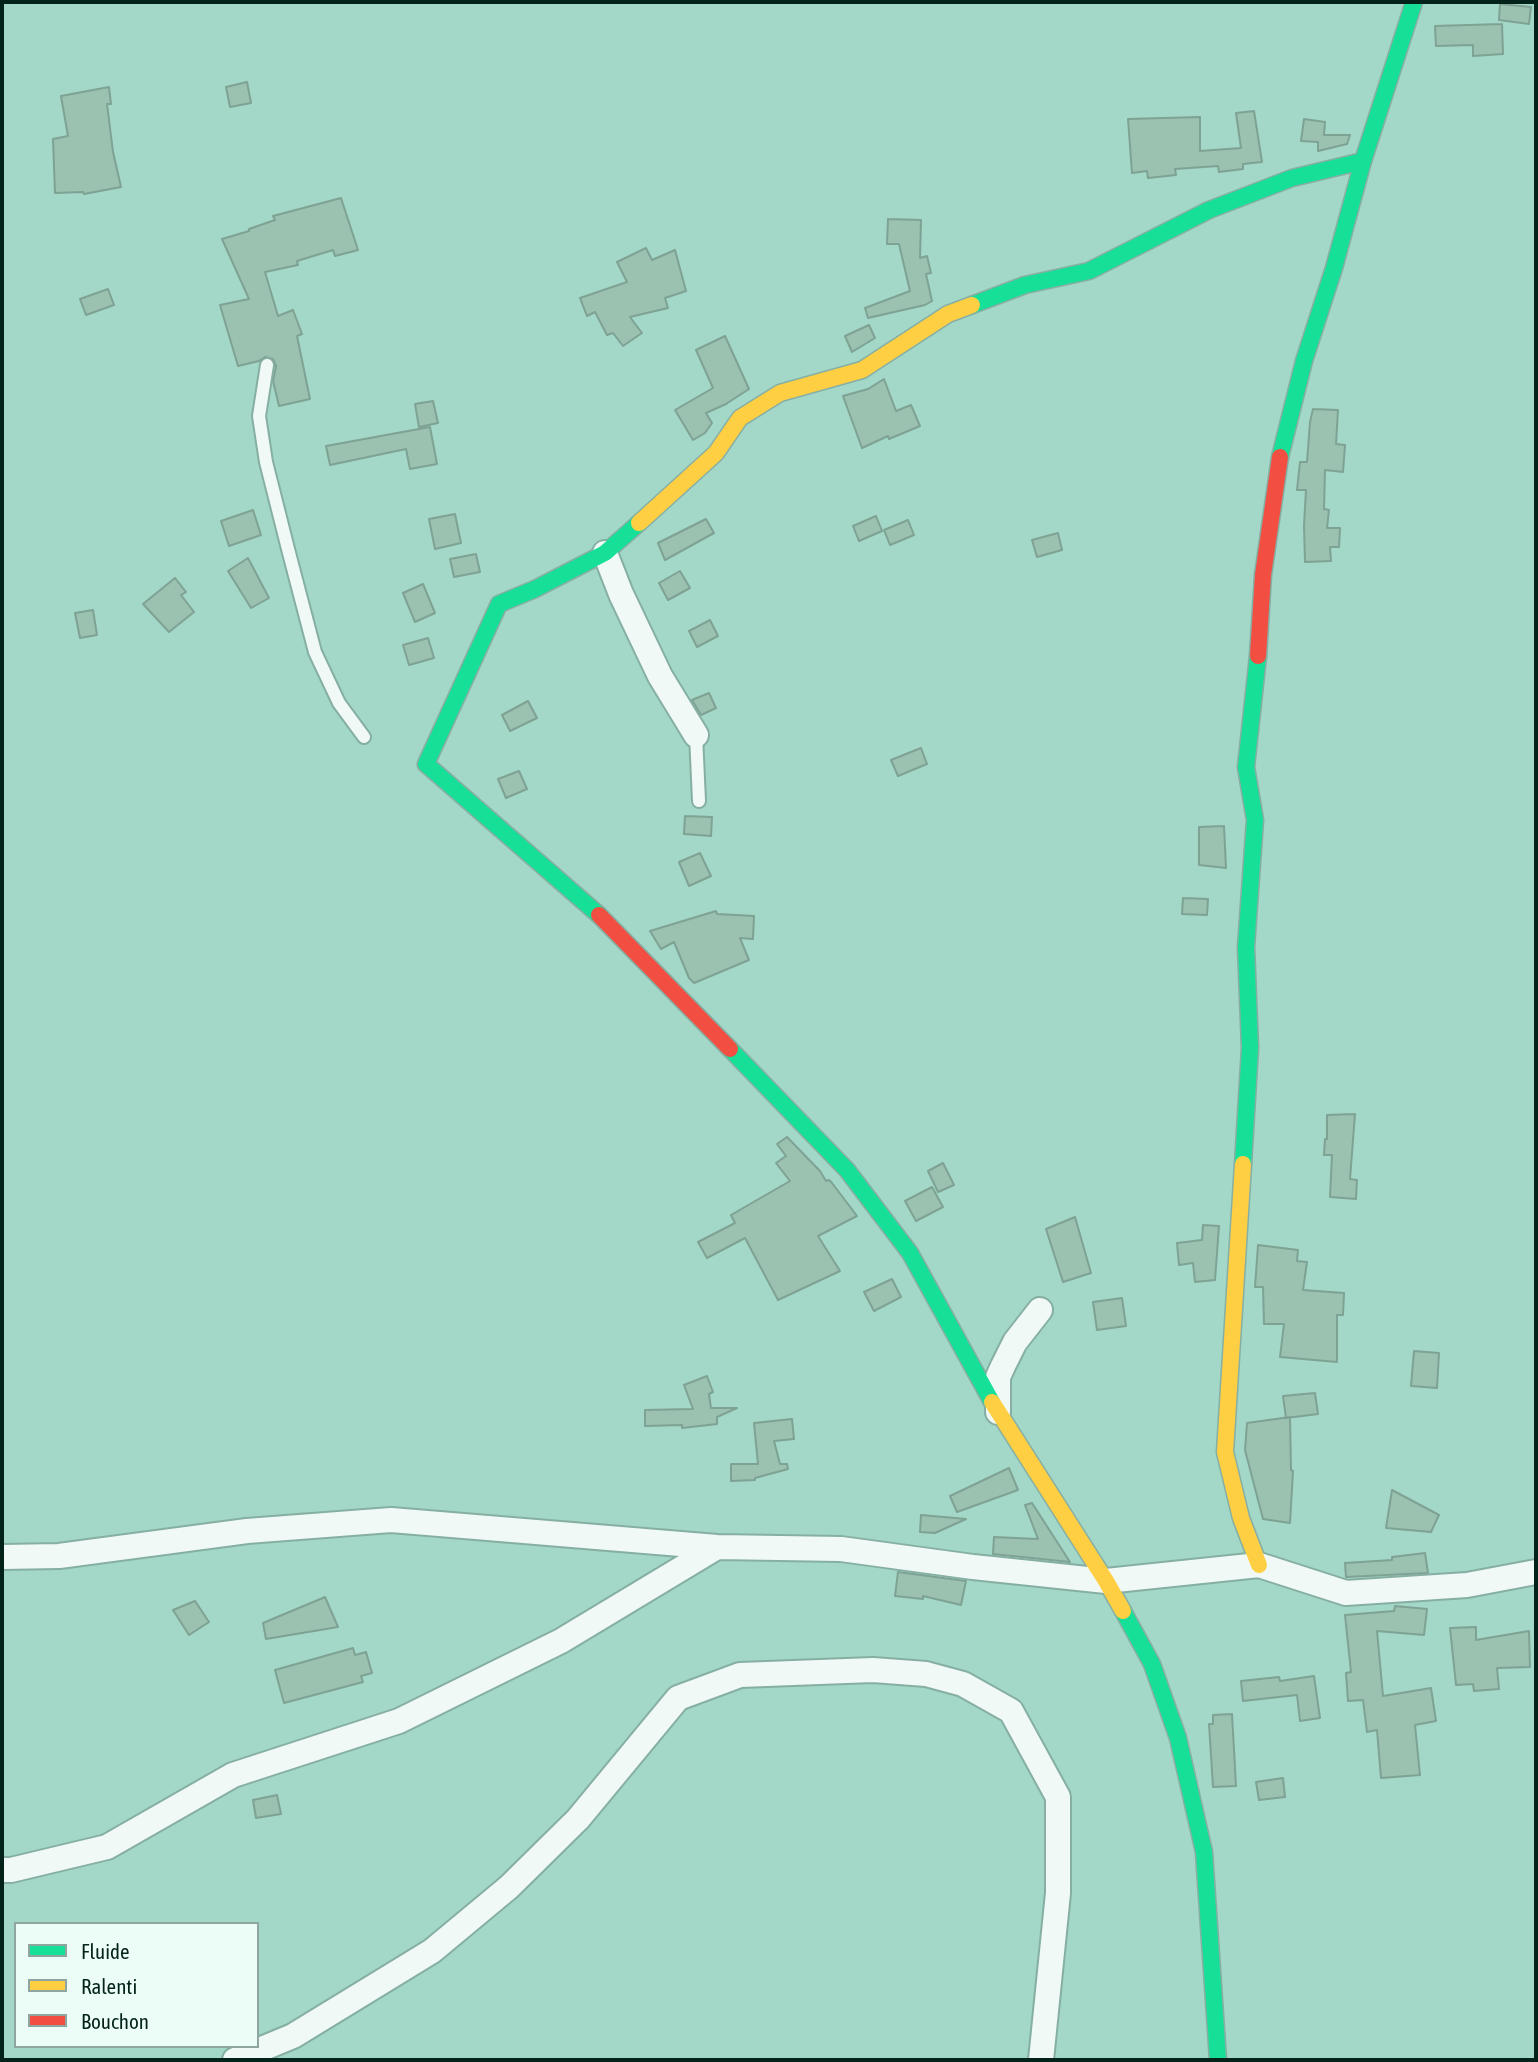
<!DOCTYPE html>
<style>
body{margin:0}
#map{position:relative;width:1538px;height:2062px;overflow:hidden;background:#a3d7c8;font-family:"Asap Condensed",sans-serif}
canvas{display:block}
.frame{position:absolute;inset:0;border:4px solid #03221a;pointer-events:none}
.legend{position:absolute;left:14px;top:1922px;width:245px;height:126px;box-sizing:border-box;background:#ecfdf7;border:2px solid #8fa59f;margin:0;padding:9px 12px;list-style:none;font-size:21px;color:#03221a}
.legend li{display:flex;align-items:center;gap:14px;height:35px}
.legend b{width:35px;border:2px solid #8fa59f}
</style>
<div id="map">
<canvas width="1538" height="2062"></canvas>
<div class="frame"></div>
<ul class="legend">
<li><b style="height:9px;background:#16e098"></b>Fluide</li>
<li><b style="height:9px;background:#ffcf43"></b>Ralenti</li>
<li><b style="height:9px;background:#f24e42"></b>Bouchon</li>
</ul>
</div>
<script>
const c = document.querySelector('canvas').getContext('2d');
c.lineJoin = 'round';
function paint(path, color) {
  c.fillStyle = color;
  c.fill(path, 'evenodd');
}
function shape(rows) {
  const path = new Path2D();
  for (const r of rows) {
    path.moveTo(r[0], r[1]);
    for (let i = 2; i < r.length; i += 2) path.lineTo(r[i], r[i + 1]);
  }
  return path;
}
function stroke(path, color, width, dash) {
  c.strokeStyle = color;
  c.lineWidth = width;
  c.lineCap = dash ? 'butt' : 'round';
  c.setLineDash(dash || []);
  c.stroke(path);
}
const building = shape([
 [1500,4,1531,7,1529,24,1499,20,1500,4],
 [1502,24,1503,54,1473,56,1473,45,1436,46,1435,26,1502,24],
 [247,82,251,103,230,107,226,87,247,82],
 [109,87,111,104,107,104,113,152,121,187,84,194,83,192,55,193,53,139,68,136,61,96,109,87],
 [1254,111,1262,162,1243,164,1243,169,1219,172,1218,166,1175,169,1176,175,1148,178,1147,171,1132,173,1128,119,1200,117,1200,151,1241,148,1236,113,1254,111],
 [1304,119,1325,122,1324,135,1350,135,1347,144,1318,151,1318,142,1301,141,1304,119],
 [341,198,358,250,335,256,333,250,297,261,298,265,265,272,278,316,293,310,302,334,297,336,310,399,279,406,273,381,276,366,273,359,265,357,259,361,238,366,220,305,249,299,222,239,249,231,249,229,275,220,273,216,341,198],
 [888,219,921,220,920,258,927,256,931,273,926,274,932,301,925,305,868,318,865,308,910,291,899,244,887,244,888,219],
 [646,248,652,260,675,250,686,291,665,298,668,308,630,317,642,333,623,346,613,333,607,335,595,312,587,316,580,298,627,282,617,262,646,248],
 [108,289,114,305,86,315,80,299,108,289],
 [869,325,875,338,852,352,845,336,869,325],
 [725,336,749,389,726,404,706,413,712,423,705,433,693,440,675,410,713,388,696,350,725,336],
 [884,379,896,411,911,405,920,426,889,439,888,436,862,448,843,396,868,389,884,379],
 [433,401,438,423,419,427,415,404,433,401],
 [1313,409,1338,410,1336,444,1345,445,1343,472,1325,470,1324,509,1329,510,1327,528,1340,528,1339,547,1330,547,1331,561,1305,562,1304,525,1306,490,1297,490,1300,462,1307,462,1310,422,1313,409],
 [430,427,437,464,410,469,406,449,330,465,326,446,430,427],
 [253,510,261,535,229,546,221,521,253,510],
 [455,514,461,543,435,549,429,519,455,514],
 [876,516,882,531,859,541,853,526,876,516],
 [706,519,714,533,665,560,658,543,706,519],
 [908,520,914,535,890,545,884,530,908,520],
 [1058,533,1062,550,1037,557,1032,540,1058,533],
 [476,554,480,572,454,577,450,559,476,554],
 [248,558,269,598,251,608,228,571,248,558],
 [680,571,690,588,668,600,659,583,680,571],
 [175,578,186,592,181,595,194,612,169,632,143,604,175,578],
 [423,584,435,613,415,622,403,593,423,584],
 [93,610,97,635,80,638,75,613,93,610],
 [710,620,718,636,697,647,689,631,710,620],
 [428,638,434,658,409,665,403,645,428,638],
 [709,693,716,708,701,715,692,700,709,693],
 [528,701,537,718,510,731,502,715,528,701],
 [921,748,927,764,898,776,891,760,921,748],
 [519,771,527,789,506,798,498,779,519,771],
 [685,816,712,817,711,836,684,834,685,816],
 [1224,826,1226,868,1199,865,1199,827,1224,826],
 [700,853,711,876,689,886,679,862,700,853],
 [1183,898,1208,899,1207,915,1182,914,1183,898],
 [716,911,717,914,754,916,753,939,740,938,749,960,694,983,689,978,674,942,661,949,650,931,716,911],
 [1355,1114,1350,1179,1357,1180,1356,1199,1330,1197,1332,1155,1324,1155,1325,1139,1327,1139,1327,1115,1355,1114],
 [787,1137,820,1171,826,1181,829,1180,832,1183,857,1216,818,1236,840,1271,778,1300,745,1238,707,1258,698,1242,735,1223,731,1215,790,1181,776,1163,786,1156,777,1144,787,1137],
 [943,1163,954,1185,938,1192,928,1171,943,1163],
 [932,1187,943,1207,916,1221,905,1201,932,1187],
 [1075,1217,1091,1273,1063,1282,1046,1229,1075,1217],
 [1203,1225,1219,1226,1215,1280,1195,1282,1193,1263,1179,1265,1177,1243,1202,1240,1203,1225],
 [1258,1245,1298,1250,1297,1261,1307,1262,1303,1290,1344,1293,1343,1315,1337,1315,1337,1362,1280,1357,1284,1324,1264,1324,1263,1287,1255,1287,1258,1245],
 [892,1279,901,1297,874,1311,864,1292,892,1279],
 [1122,1298,1126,1326,1097,1330,1093,1302,1122,1298],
 [1414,1351,1439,1353,1437,1388,1411,1386,1414,1351],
 [707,1376,713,1392,709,1394,711,1408,737,1408,717,1417,717,1424,682,1428,682,1425,645,1426,645,1410,693,1409,684,1385,707,1376],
 [1315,1393,1318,1414,1286,1418,1283,1396,1315,1393],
 [1290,1417,1291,1470,1293,1471,1290,1523,1263,1519,1245,1450,1247,1423,1290,1417],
 [792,1419,794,1439,774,1441,780,1464,787,1464,788,1469,755,1478,755,1480,731,1481,731,1464,758,1464,754,1423,792,1419],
 [1009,1468,1018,1490,957,1512,950,1496,1009,1468],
 [1392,1490,1439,1515,1431,1532,1386,1528,1392,1490],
 [1032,1503,1070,1562,993,1554,994,1537,1038,1539,1025,1505,1032,1503],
 [921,1515,966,1519,935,1533,920,1532,921,1515],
 [1425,1553,1428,1573,1346,1577,1345,1563,1392,1560,1392,1557,1425,1553],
 [898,1572,966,1581,961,1605,923,1596,923,1599,895,1596,898,1572],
 [325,1597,338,1627,266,1639,263,1623,325,1597],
 [195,1601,209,1622,189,1635,173,1610,195,1601],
 [1395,1606,1427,1609,1424,1635,1377,1631,1383,1696,1431,1688,1436,1721,1415,1725,1420,1775,1381,1778,1377,1730,1367,1732,1363,1700,1348,1701,1346,1673,1351,1672,1345,1615,1394,1611,1395,1606],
 [1476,1627,1476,1640,1529,1631,1530,1667,1497,1668,1499,1689,1474,1691,1473,1684,1456,1685,1450,1628,1476,1627],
 [353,1648,355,1655,366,1652,372,1673,361,1676,363,1682,284,1703,275,1670,353,1648],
 [1314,1676,1320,1718,1300,1721,1297,1695,1243,1701,1241,1681,1279,1677,1280,1681,1314,1676],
 [1232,1714,1236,1786,1213,1787,1209,1724,1213,1724,1213,1715,1232,1714],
 [1283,1778,1285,1797,1259,1800,1256,1782,1283,1778],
 [277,1795,281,1814,256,1818,253,1800,277,1795]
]);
paint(building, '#9bc1b1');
stroke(building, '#7ea293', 2);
const lane = shape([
 [267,365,259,416,266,462,288,549,315,652,339,703,364,737],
 [696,735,699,801]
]);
const street = shape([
 [605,553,621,594,660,676,696,735],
 [998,1412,998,1377,1003,1366,1015,1342,1040,1310],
 [2,1557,59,1556,247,1531,391,1520,717,1547,841,1549,973,1567,1106,1581,1259,1565,1346,1593,1467,1585,1536,1572],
 [2,1870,11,1870,107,1847,233,1775,399,1721,561,1641,717,1547],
 [235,2060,293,2036,432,1951,509,1887,578,1819,678,1698,740,1675,873,1670,926,1674,963,1684,1011,1711,1058,1797,1058,1893,1041,2060]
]);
const fast = shape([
 [972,305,1025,285,1089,271,1209,210,1292,178,1363,161],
 [1280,457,1304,361,1334,268,1363,161,1414,2],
 [599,915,426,764,499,604,535,589,605,553,639,523],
 [730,1049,847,1170,910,1253,992,1402],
 [1243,1164,1250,1048,1246,947,1255,820,1246,767,1258,656],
 [1123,1611,1152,1664,1178,1738,1204,1852,1218,2060]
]);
const slow = shape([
 [639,523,716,453,740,418,780,393,862,370,948,314,972,305],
 [1243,1164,1225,1452,1241,1518,1259,1565],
 [992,1402,1106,1581,1123,1611]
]);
const jam = shape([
 [1258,656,1263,575,1280,457],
 [599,915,730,1049]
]);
stroke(lane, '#86afa4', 16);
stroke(street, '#86afa4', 28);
stroke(fast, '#86afa4', 19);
stroke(slow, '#86afa4', 19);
stroke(jam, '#86afa4', 19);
stroke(lane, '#f1f9f7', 12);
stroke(street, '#f1f9f7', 24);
stroke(fast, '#16e098', 16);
stroke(slow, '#ffcf43', 16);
stroke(jam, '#f24e42', 16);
</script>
